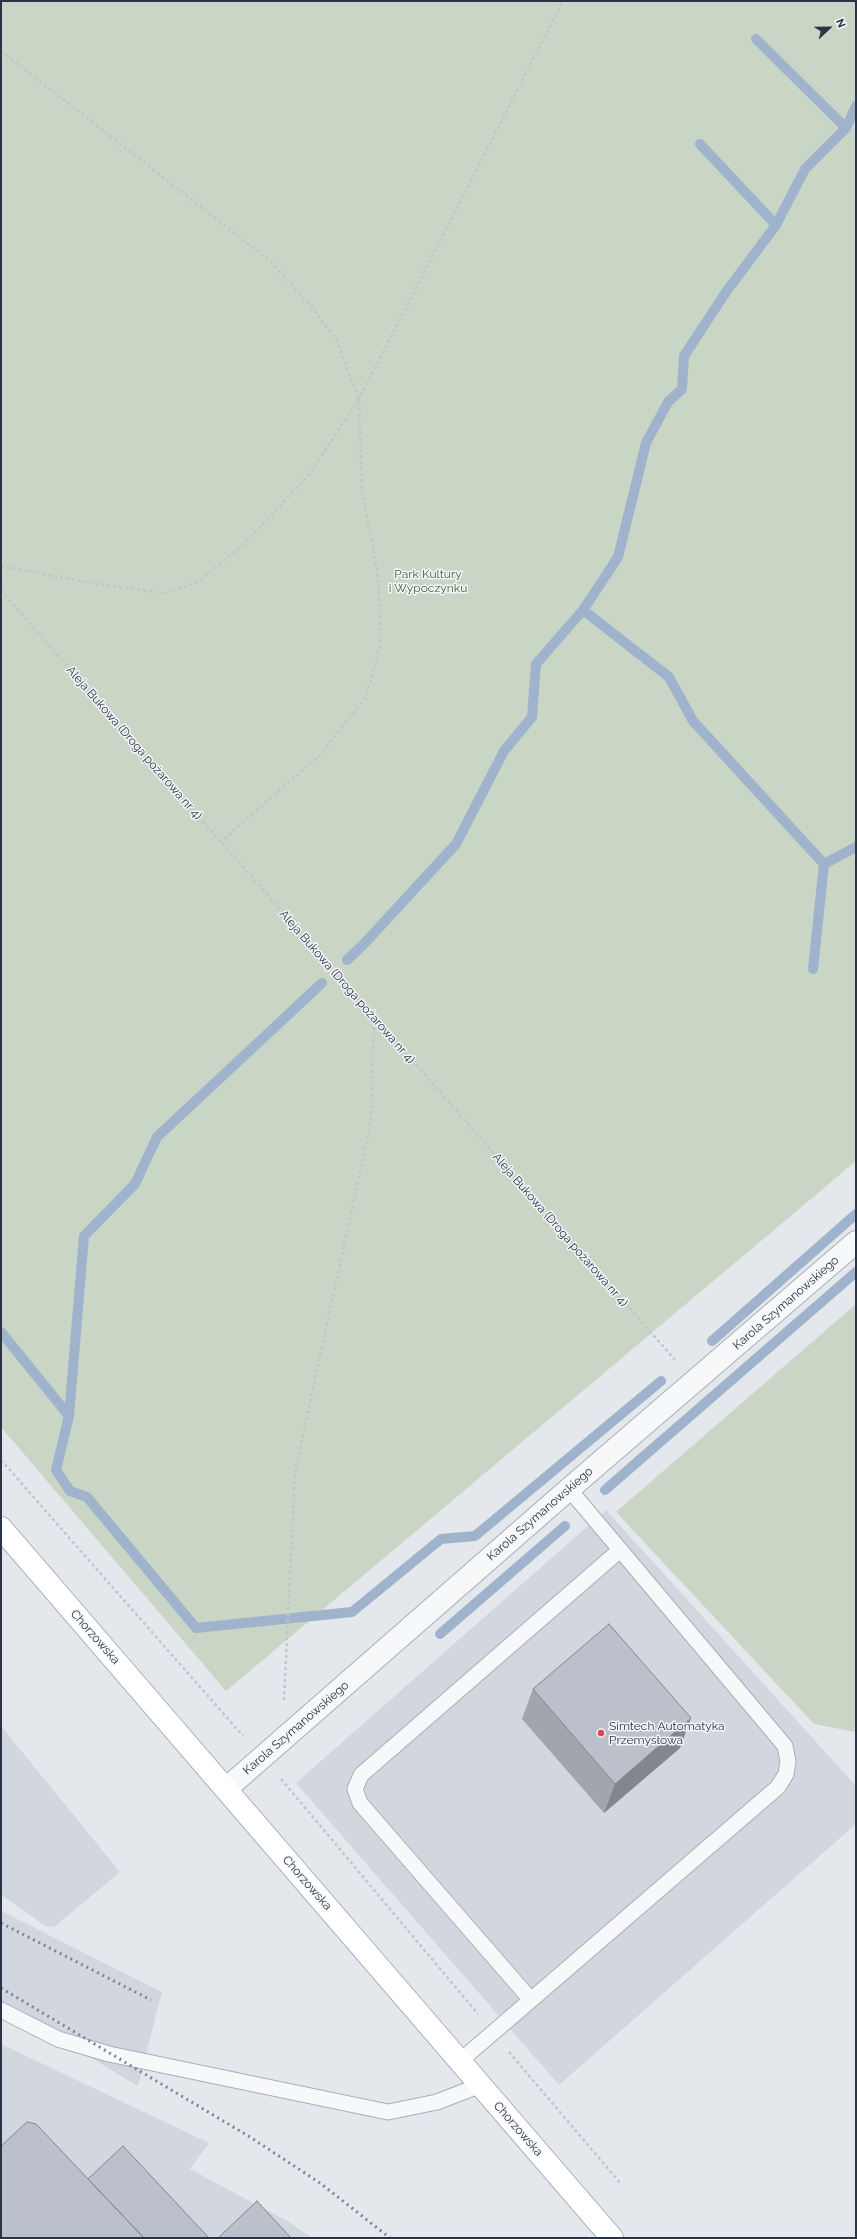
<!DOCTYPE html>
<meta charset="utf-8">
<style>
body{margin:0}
#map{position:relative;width:857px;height:2239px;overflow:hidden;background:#e4e7ec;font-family:Raleway,sans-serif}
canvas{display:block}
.frame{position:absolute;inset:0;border:2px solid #2b3445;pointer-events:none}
.north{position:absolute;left:809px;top:8px;width:40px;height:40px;-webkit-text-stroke:3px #f4f6f9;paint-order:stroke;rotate:68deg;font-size:11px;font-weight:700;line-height:16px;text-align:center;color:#2b3445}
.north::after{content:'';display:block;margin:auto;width:14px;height:18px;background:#2b3445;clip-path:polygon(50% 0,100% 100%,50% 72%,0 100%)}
</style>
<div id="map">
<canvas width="857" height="2239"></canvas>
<div class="frame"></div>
<div class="north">N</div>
</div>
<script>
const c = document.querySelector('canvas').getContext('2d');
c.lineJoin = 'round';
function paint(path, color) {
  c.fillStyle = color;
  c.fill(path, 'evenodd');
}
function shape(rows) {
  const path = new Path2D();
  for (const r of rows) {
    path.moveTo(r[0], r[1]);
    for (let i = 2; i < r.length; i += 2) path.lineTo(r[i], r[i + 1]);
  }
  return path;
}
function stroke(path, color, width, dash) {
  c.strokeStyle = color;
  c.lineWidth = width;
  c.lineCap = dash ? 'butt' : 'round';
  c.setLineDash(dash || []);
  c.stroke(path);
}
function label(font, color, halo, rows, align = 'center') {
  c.font = font + ' Raleway,sans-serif';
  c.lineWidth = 3;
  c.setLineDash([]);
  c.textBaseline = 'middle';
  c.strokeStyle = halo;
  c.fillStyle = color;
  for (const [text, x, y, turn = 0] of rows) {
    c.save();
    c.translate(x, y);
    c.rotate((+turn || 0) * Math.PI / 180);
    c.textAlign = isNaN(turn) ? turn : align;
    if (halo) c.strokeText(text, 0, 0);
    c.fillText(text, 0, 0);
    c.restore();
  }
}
paint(shape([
 [606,1510,856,1786,856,1824,559,2085,296,1783],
 [1,1726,120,1872,54,1927,45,1926,1,1894],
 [1,1911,162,1992,138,2086,1,2004],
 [1,2044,209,2143,190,2169,289,2222,312,2238,1,2238]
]), '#d2d6de');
paint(shape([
 [1,1,856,1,856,1161,226,1691,1,1427],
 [856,1304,856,1732,814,1724,616,1512]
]), '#c9d6c5');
stroke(shape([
 [756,39,846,128],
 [700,144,776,225],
 [583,610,669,677,693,721,824,864,856,847],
 [347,960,363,945,456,844,504,751,532,717,536,664,583,610,618,557,646,443,668,402,682,389,684,356,726,292,776,225,805,169,846,128,856,106],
 [813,969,824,864],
 [322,983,157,1137,135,1184,84,1236,69,1416,56,1470,70,1491,87,1497,196,1628,352,1612,441,1539,475,1536,661,1381],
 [1,1332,69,1416],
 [712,1341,856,1214],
 [605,1490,856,1272],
 [440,1634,565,1526]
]), '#9fb4cc', 10);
const service = shape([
 [569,1489,785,1746,788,1761,786,1774,778,1787,531,2000,360,1803,355,1789,361,1775,620,1550],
 [1,2010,58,2039,109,2054,388,2112,437,2102,481,2085],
 [460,2061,531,2000]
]);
const tertiary = shape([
 [226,1789,569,1489,856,1242]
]);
const secondary = shape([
 [1,1528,612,2238]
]);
stroke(service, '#a9aeb7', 17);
stroke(tertiary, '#a9aeb7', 24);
stroke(secondary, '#a9aeb7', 24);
stroke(shape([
 [1,51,269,260,311,306,337,341,359,399,362,490,378,575,381,643,366,697,320,755,221,842],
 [1,566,97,584,164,593,198,582,245,543,308,476,359,399,563,1],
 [1,591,675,1360],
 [1,1460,243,1736],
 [284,1700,295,1472,371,1121,374,1019],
 [281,1779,478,2014],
 [509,2052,621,2184]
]), '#c2c5cb', 2.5, [3, 3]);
stroke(service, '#f7f8fa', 15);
stroke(tertiary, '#f7f8fa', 22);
stroke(secondary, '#fff', 22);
stroke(shape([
 [1,1923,151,2000],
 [1,1988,250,2137,320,2183,390,2238]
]), '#7d8696', 3, [2, 4]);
paint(shape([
 [533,1689,680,1748,604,1813,522,1719]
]), '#a1a5ae');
paint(shape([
 [691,1718,680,1748,604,1813,615,1784]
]), '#83868d');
const building = shape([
 [609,1624,691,1718,615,1784,533,1689,609,1624],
 [27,2122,36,2124,144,2238,1,2238,1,2146,27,2122],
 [123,2146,209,2238,144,2238,88,2179,123,2146],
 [257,2201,291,2238,218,2238,257,2201]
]);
paint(building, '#bbc0ca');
stroke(building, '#83868d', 1);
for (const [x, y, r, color] of [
 [601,1733,4,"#d1495b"]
]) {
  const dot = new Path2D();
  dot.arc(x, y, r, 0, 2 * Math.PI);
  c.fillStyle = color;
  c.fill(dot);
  stroke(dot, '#f4f6f9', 1.5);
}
label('12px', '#3f6138', '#f4f6f9', [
 ["Park Kultury",428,574],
 ["i Wypoczynku",428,588]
]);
label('12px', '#2b3445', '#f4f6f9', [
 ["Aleja Bukowa (Droga pożarowa nr 4)",134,743,49],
 ["Aleja Bukowa (Droga pożarowa nr 4)",347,987,49],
 ["Aleja Bukowa (Droga pożarowa nr 4)",560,1230,49],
 ["Karola Szymanowskiego",786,1303,-41],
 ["Karola Szymanowskiego",540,1514,-41],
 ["Chorzowska",95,1637,49],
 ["Karola Szymanowskiego",296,1728,-41],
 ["Chorzowska",307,1883,49],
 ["Chorzowska",518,2129,49]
]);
label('12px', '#2b3445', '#f4f6f9', [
 ["Simtech Automatyka",609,1726],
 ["Przemysłowa",609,1740]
], 'left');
</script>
